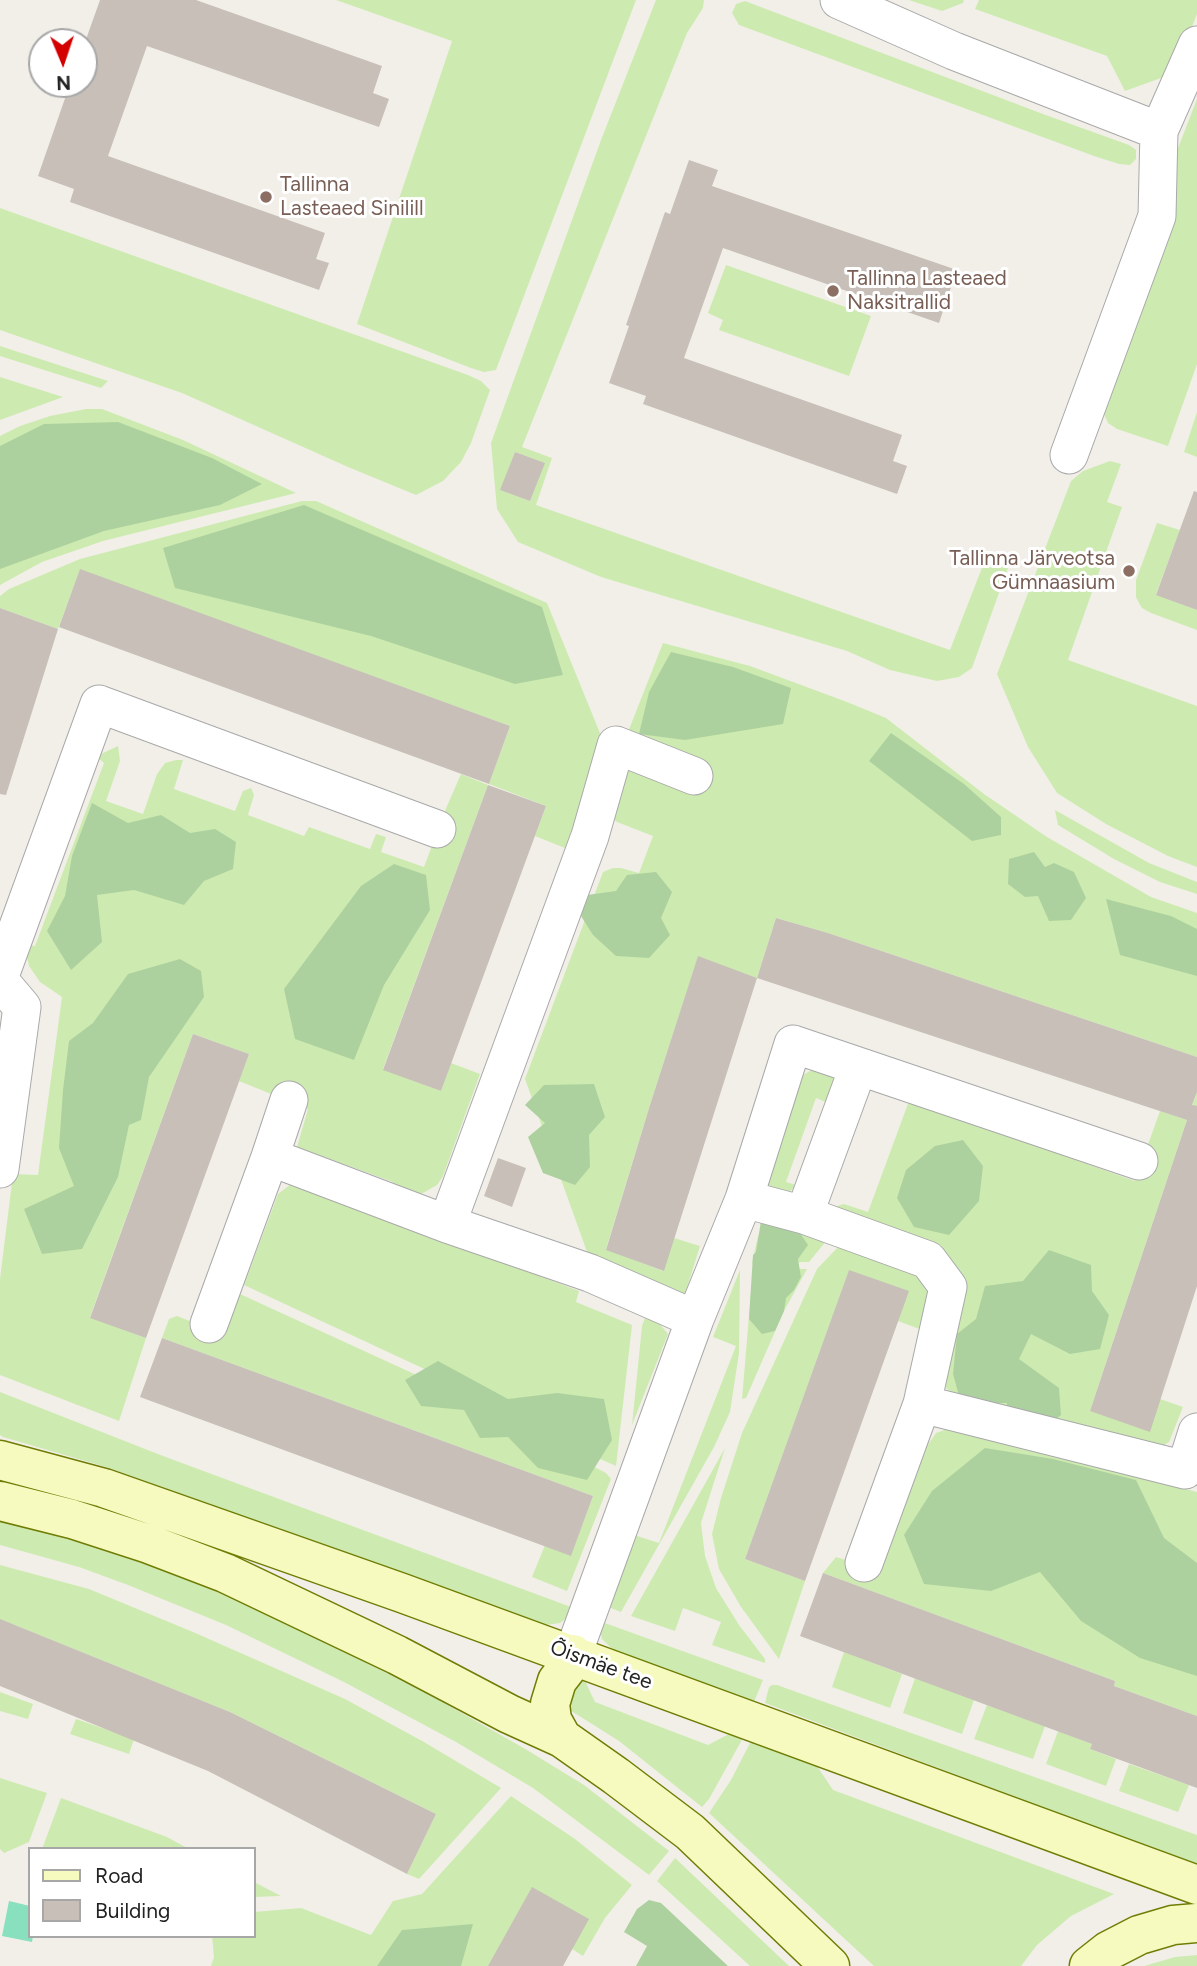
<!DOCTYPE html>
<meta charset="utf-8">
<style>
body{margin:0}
#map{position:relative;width:1197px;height:1966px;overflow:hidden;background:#f2efe9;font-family:Figtree,sans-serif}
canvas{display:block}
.legend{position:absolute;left:28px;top:1847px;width:228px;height:91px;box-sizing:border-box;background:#fff;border:2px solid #a7a7a7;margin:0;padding:9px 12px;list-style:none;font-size:21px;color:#222}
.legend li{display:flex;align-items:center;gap:14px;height:35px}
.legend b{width:35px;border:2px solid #a7a7a7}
.north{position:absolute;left:28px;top:28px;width:70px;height:70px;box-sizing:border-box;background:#fff;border:2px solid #a7a7a7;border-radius:50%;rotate:178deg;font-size:19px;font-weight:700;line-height:28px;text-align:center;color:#222}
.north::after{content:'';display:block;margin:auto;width:24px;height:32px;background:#d40000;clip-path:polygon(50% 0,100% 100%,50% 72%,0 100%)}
</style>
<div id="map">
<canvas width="1197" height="1966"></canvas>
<ul class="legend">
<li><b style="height:9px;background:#f7fabf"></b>Road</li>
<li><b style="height:19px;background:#c7bfb8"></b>Building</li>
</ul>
<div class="north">N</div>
</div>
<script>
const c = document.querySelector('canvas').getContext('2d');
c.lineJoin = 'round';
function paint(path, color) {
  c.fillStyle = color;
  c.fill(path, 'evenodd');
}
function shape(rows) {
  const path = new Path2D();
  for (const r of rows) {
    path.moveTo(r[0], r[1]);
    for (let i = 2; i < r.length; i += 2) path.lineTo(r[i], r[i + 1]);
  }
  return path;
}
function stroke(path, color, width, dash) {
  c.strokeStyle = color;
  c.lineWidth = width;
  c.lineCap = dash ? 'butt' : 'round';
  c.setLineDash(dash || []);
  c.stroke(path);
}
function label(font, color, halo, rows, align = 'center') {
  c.font = font + ' Figtree,sans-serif';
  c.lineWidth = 6;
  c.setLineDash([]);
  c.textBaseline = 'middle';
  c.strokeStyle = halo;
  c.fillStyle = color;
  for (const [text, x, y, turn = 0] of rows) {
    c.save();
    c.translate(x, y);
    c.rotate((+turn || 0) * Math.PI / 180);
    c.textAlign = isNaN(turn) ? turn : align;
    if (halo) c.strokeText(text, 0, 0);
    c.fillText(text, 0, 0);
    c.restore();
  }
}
paint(shape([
 [336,0,636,0,496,370,484,372,471,368,357,324,452,41],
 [656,0,704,0,703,8,687,33,522,447,552,458,536,505,950,650,985,560,1008,568,972,668,959,677,937,681,890,670,847,651,601,577,518,542,497,509,491,443,601,140],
 [515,452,544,463,530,501,501,490],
 [909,0,964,0,963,3,942,11],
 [979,0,1197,0,1197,14,1179,60,1161,78,1125,91,1107,56,975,9],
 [745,1,1043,114,1129,145,1136,150,1136,159,1130,165,1119,164,1094,156,739,25,732,13,736,4],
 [1197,99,1197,364,1168,446,1117,429,1108,423,1103,412,1173,161],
 [0,208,468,375,481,381,490,390,471,443,461,462,443,481,416,495,348,467,182,393,0,330],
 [726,265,871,316,849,376,719,330,723,320,708,313],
 [0,346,108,381,101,388,0,356],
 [0,377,63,397,0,420],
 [86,409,102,409,183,440,296,493,103,541,42,562,0,585,0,436,20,426,50,416],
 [1197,412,1197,457,1184,452],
 [1110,461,1121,464,1107,502,1122,507,1068,660,1197,706,1197,867,1168,856,1106,824,1057,793,1028,747,997,674,1071,481,1083,471],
 [302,501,316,501,547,603,604,743,565,848,535,836,546,806,489,784,510,726,80,570,58,629,0,608,0,596,9,589,80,559],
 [1157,523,1180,530,1156,594,1197,610,1197,630,1151,613,1142,608,1139,603,1136,597,1136,580],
 [663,643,750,666,847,702,886,718,984,794,1047,837,1151,897,1197,913,1197,1057,828,933,776,918,757,978,698,957,650,1105,606,1249,663,1271,674,1238,700,1246,685,1294,671,1294,591,1263,525,1079,603,872,613,868,621,868,639,873,653,836,617,822,606,812,628,732],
 [118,746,120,761,106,801,143,814,157,774,165,763,176,760,183,760,174,789,235,811,243,791,251,788,254,795,248,815,304,836,309,827,370,849,376,834,386,837,381,852,424,867,447,806,461,774,488,785,383,1069,441,1091,451,1063,480,1074,443,1176,437,1185,423,1193,409,1195,390,1193,393,1182,297,1147,308,1109,239,1081,249,1054,193,1034,90,1317,146,1338,119,1421,0,1375,0,1279,13,1174,38,1175,62,997,40,982,29,966,24,944,35,946,104,763,98,758,101,754],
 [1055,810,1149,863,1197,882,1197,894,1160,882,1114,859,1058,825],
 [813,1069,830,1070,834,1078,833,1089,828,1103,816,1098,786,1182,796,1185,786,1196,770,1190,767,1183,800,1077],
 [1197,1092,1197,1123,1187,1120,1090,1411,1160,1399,1183,1407,1169,1442,1159,1448,958,1396,947,1389,942,1382,965,1282,953,1263,939,1252,834,1210,837,1206,844,1204,868,1212,909,1101,1135,1181,1160,1111,1187,1120],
 [291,1184,300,1185,579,1291,576,1302,632,1325,616,1466,582,1451,448,1380,244,1285,278,1194],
 [767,1218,827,1240,809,1262,752,1263,758,1236],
 [841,1244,917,1273,930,1290,922,1330,898,1321,849,1271,745,1559,805,1581,779,1659,741,1607,719,1569,712,1534,721,1498,742,1433,817,1269],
 [753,1268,807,1269,784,1311,746,1398,742,1399],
 [740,1270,739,1353,730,1412,714,1447,621,1612,606,1606,634,1535,659,1543,736,1346,713,1337],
 [240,1294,423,1378,606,1473,611,1479,567,1591,532,1577,545,1545,571,1555,593,1496,162,1338,169,1319,177,1316,225,1335],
 [645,1318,658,1322,668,1334,632,1425,642,1326],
 [0,1392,163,1456,571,1607,568,1617,560,1623,546,1625,106,1467,3,1437,0,1435],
 [950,1428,963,1429,1197,1492,1197,1716,1114,1686,1115,1681,823,1573,836,1557,881,1571,927,1446,936,1433],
 [725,1448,701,1523,705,1556,716,1588,739,1625,765,1659,765,1663,712,1645,721,1622,683,1608,675,1631,631,1616],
 [0,1517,103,1547,192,1580,314,1636,430,1695,527,1750,584,1785,669,1851,649,1875,533,1788,456,1742,344,1682,226,1625,128,1585,79,1567,0,1545],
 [0,1565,89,1589,193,1632,345,1699,424,1742,501,1788,419,1879,407,1874,436,1814,230,1712,12,1624,0,1621],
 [602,1622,763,1680,754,1702,612,1649,602,1639,600,1631],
 [844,1652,902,1674,890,1708,832,1687],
 [915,1678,974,1700,962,1734,903,1713],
 [583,1679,586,1683,595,1702,708,1745,729,1734,743,1738,709,1799,702,1807,619,1741,565,1707,566,1689],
 [772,1685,777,1685,1197,1835,1197,1865,765,1703,769,1687],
 [0,1692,33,1704,28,1719,0,1711],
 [987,1705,1045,1726,1033,1759,974,1739],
 [76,1719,134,1739,129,1754,70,1734],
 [1058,1731,1092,1744,1090,1749,1116,1759,1106,1786,1046,1764],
 [751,1741,817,1766,833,1790,1114,1894,1071,1916,1037,1945,1021,1966,874,1966,709,1813,731,1780],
 [1129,1764,1189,1785,1178,1812,1119,1791],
 [0,1778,47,1793,29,1842,4,1853,0,1849],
 [511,1796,575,1839,632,1885,605,1918,583,1956,572,1949,488,1966,211,1966,214,1957,212,1936,254,1936,254,1912,301,1908,371,1935,393,1901,422,1894],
 [61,1798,167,1837,189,1849,42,1849],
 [675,1858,789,1966,750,1966,657,1881],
 [254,1882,281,1896,254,1897],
 [1197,1955,1197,1966,1144,1966,1175,1957]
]), '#cdebb0');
paint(shape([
 [118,422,212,458,262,484,220,505,104,531,0,569,0,446,44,424],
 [304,505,542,607,563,675,515,684,371,636,175,588,163,548],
 [671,652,733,667,791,688,783,724,685,740,639,734,649,692],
 [891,733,964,784,1001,817,1001,835,972,841,869,761],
 [92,803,128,823,161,815,190,833,215,829,236,842,233,869,204,881,184,905,134,890,97,895,102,942,71,970,47,931,65,896,72,856],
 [1034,852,1045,867,1054,863,1074,872,1086,898,1071,920,1049,921,1038,896,1025,897,1008,884,1009,859],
 [394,864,426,875,430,910,384,985,354,1060,295,1039,284,989,361,886],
 [656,872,672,892,661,918,670,935,649,958,616,956,593,935,581,916,587,895,616,891,627,875],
 [1106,899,1171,916,1197,929,1197,976,1120,955],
 [180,959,201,971,204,997,149,1077,141,1120,129,1125,118,1177,82,1249,42,1254,24,1209,74,1186,59,1148,63,1090,69,1041,93,1023,128,974],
 [594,1084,605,1117,589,1135,590,1167,575,1185,543,1173,528,1137,545,1123,525,1105,544,1085],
 [963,1140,983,1166,979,1201,949,1235,914,1227,897,1198,906,1170,935,1146],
 [797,1220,800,1233,808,1245,798,1259,801,1277,794,1290,786,1298,784,1311,775,1331,762,1334,749,1319,753,1255,756,1252,761,1221],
 [1049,1250,1091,1265,1092,1291,1109,1315,1100,1349,1070,1354,1031,1334,1019,1359,1059,1388,1061,1415,1042,1430,1007,1417,1007,1403,961,1403,953,1374,957,1334,976,1319,985,1286,1023,1281],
 [438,1361,508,1399,557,1393,604,1399,612,1440,587,1480,538,1468,508,1437,480,1438,464,1410,421,1406,405,1380],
 [985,1448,1053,1459,1136,1480,1164,1538,1197,1563,1197,1676,1140,1658,1081,1621,1040,1572,991,1591,924,1584,904,1535,932,1491],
 [649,1900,661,1903,728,1966,636,1966,647,1946,624,1932,637,1909],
 [473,1924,461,1966,377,1966,402,1930]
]), '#add19e');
paint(shape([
 [9,1901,30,1906,30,1936,33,1936,32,1942,2,1936]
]), '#88e0be');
paint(shape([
 [100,0,196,0,382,66,373,93,389,99,379,127,147,46,108,156,325,233,316,259,329,263,319,290,70,202,74,189,38,176,70,84,84,84,84,45],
 [689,160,718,170,712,186,957,270,939,323,723,248,684,358,902,435,893,461,907,466,897,494,643,404,646,396,609,383,629,326,626,325,665,212,670,214],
 [515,452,545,463,530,501,500,490],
 [1194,491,1197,492,1197,610,1156,595],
 [80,569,510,726,489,784,59,627],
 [0,608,58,629,6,795,0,794],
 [488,785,546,806,441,1091,383,1070],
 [776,918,828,933,1197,1057,1197,1092,1192,1105,1197,1106,1197,1286,1150,1432,1090,1411,1187,1120,757,978],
 [698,956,757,978,664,1271,606,1250,650,1105],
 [193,1034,249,1054,146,1338,90,1318],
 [498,1158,526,1168,512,1207,484,1196],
 [849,1270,909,1291,805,1581,745,1559],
 [162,1338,593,1496,571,1556,140,1397],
 [823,1573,1115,1681,1114,1686,1197,1716,1197,1788,1090,1749,1092,1744,800,1636],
 [0,1619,230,1712,436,1814,407,1874,208,1771,0,1686],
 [532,1887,589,1919,563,1966,488,1966]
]), '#c7bfb8');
const street = shape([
 [839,0,954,51,1159,131],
 [1069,455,1157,216,1159,131,1197,45],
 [0,976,99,704,437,829],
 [0,981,22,1007,0,1169],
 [270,1157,447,1224,590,1273,695,1319],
 [744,1199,804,1215,928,1260,948,1287,922,1404,864,1563],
 [804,1215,858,1068],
 [447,1224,590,836,616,745,694,776],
 [209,1324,270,1157,289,1100],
 [922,1404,1185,1470,1197,1432],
 [573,1654,695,1319,744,1199,793,1044,1139,1161]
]);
const secondary = shape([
 [0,1460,104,1488,402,1593,1197,1885],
 [0,1501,72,1519,149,1544,225,1573,397,1655,509,1714,562,1738,616,1776,690,1832,830,1966],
 [562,1738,552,1720,550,1704,557,1681,567,1668,573,1654],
 [1089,1966,1108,1951,1139,1935,1173,1925,1197,1923]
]);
stroke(street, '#a9a9a9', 39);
stroke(secondary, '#707d05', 41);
stroke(street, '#fff', 37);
stroke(secondary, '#f7fabf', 38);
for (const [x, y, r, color] of [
 [266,197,7,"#8d6e63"],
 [833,291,7,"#8d6e63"],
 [1129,571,7,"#8d6e63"]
]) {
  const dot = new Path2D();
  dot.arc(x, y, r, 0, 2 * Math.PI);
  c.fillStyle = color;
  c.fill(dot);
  stroke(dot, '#fff', 2.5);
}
label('21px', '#785e54', '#fff', [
 ["Tallinna",280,185],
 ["Lasteaed Sinilill",280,209],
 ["Tallinna Lasteaed",847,279],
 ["Naksitrallid",847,303],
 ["Tallinna Järveotsa",1115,559,"right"],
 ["Gümnaasium",1115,583,"right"]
], 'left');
label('21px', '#222', '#fff', [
 ["Õismäe tee",601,1665,20]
]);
</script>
